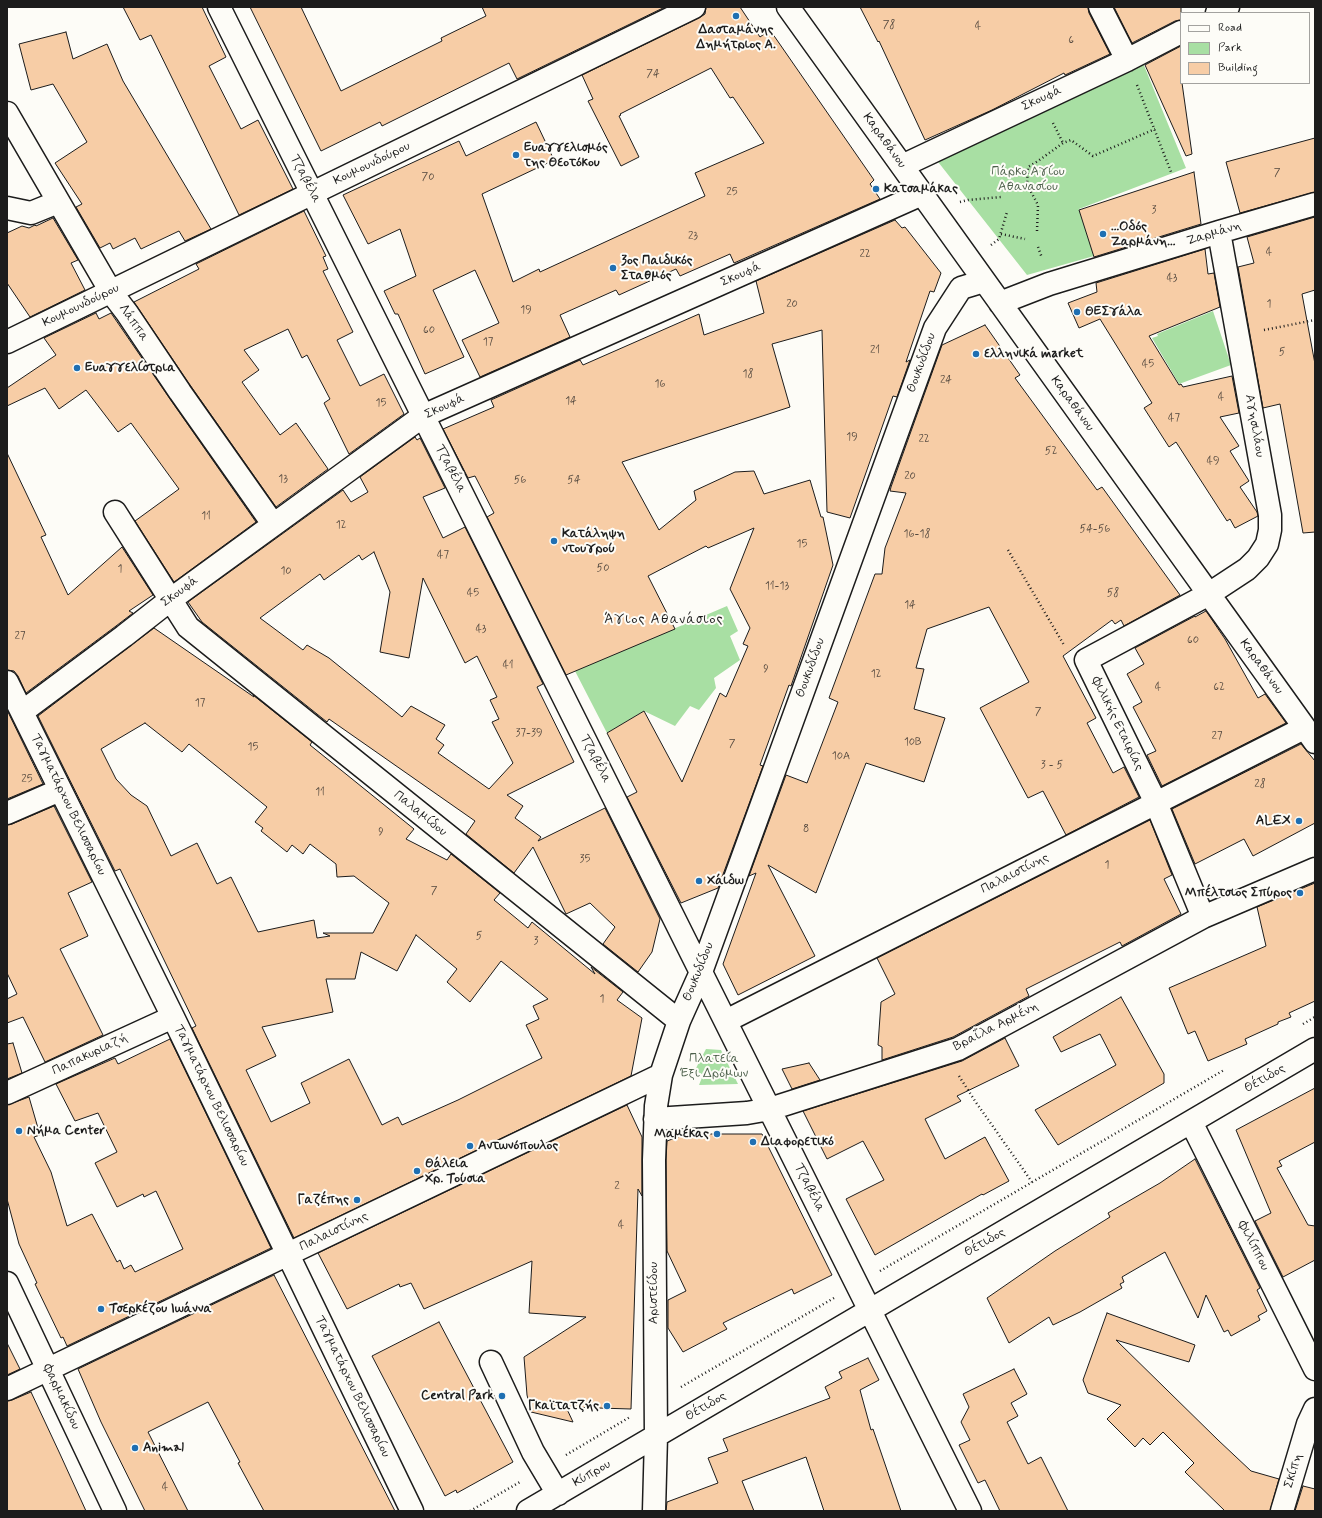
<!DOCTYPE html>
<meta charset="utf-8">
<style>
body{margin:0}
#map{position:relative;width:1322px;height:1518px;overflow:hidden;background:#fdfcf7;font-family:Mynerve,sans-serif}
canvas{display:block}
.frame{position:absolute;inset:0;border:8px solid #1c1c1c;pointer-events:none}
.legend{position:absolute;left:1180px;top:12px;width:130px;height:72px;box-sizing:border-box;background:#fdfcf7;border:1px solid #a3a29f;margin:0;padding:5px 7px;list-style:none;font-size:12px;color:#1c1c1c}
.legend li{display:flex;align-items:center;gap:8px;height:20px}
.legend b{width:20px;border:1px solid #a3a29f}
</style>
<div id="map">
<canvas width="1322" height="1518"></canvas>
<div class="frame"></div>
<ul class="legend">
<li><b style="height:5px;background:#fdfcf7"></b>Road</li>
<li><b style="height:11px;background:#a8dfa3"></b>Park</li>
<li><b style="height:11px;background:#f7cda6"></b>Building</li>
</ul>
</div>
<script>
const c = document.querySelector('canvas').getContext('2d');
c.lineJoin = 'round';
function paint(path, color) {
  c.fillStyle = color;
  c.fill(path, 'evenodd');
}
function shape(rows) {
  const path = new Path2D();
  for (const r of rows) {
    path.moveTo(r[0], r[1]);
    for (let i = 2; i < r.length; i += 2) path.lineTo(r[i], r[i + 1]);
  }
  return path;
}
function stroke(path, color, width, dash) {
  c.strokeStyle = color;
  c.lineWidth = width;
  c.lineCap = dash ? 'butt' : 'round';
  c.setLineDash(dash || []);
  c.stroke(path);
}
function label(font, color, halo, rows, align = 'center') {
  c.font = font + ' Mynerve,sans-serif';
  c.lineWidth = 4;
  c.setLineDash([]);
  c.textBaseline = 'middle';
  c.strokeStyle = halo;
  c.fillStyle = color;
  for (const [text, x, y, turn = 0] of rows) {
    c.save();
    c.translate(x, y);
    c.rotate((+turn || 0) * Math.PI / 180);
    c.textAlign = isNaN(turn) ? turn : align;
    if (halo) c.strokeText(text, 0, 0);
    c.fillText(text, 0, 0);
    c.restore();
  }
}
paint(shape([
 [1143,63,1186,168,1079,209,1094,256,1027,275,935,158],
 [1213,311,1231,365,1179,384,1152,338,1158,336,1157,334],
 [727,606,738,631,730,636,740,660,714,678,716,688,699,710,690,706,675,726,644,711,607,733,575,671],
 [706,1049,721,1050,738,1084,699,1085,703,1075,695,1070]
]), '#a8dfa3');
const building = shape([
 [123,7,202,7,226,57,209,66,241,129,258,120,293,189,239,215,151,35,140,40,123,7],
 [250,7,301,7,341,91,442,41,441,38,486,16,482,7,665,7,517,79,509,63,382,126,380,122,321,151,250,7],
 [706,7,740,7,760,37,770,30,874,180,870,184,880,199,734,263,730,254,680,276,676,269,619,295,616,290,560,315,570,337,480,377,462,340,499,323,475,270,433,290,464,357,425,374,398,314,395,314,384,291,416,276,400,229,368,244,343,195,459,141,466,156,536,122,554,160,482,194,513,282,539,269,540,272,705,196,695,173,764,143,733,97,730,98,711,68,620,114,621,115,619,116,639,157,621,166,588,101,593,99,582,75,699,18,705,14,706,7],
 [860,7,1088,7,1089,13,1110,54,1065,75,1064,73,992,110,925,140,879,41,878,42,860,7],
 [1114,7,1181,7,1181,20,1175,21,1132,43,1114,7],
 [66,32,73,59,107,44,123,81,211,229,185,241,179,231,141,249,135,238,113,249,110,243,100,248,76,207,82,204,55,163,87,142,53,84,31,90,19,44,66,32],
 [1181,46,1181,83,1182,83,1192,154,1186,156,1145,65,1181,46],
 [1315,138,1315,192,1240,213,1226,162,1315,138],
 [1194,172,1201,224,1094,257,1079,210,1194,172],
 [304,211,326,256,323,257,328,269,323,271,353,332,337,340,360,386,384,374,404,414,349,454,324,403,330,399,307,355,302,358,288,329,244,350,259,370,242,382,280,435,296,423,328,469,276,507,190,385,134,302,199,269,196,264,304,211],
 [1315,217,1315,290,1302,294,1315,364,1315,532,1303,533,1280,404,1263,408,1238,267,1254,263,1247,237,1315,217],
 [53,218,78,260,71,263,85,290,30,317,7,283,7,233,22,226,29,228,35,225,36,226,53,218],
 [895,220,902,228,905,227,941,273,934,292,930,291,906,362,910,360,897,397,893,396,850,518,827,512,822,330,772,344,790,407,622,462,659,530,696,500,694,491,735,472,754,471,764,494,810,480,821,517,823,517,833,565,791,686,789,685,760,765,763,766,718,888,681,903,627,797,637,792,607,733,644,711,682,782,720,693,726,697,748,646,743,644,750,628,730,589,754,528,708,548,706,546,648,576,675,629,566,675,487,517,494,513,475,476,468,478,443,429,494,407,491,400,580,360,583,365,699,314,704,335,764,313,756,281,895,220],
 [1205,249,1208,274,1214,273,1220,307,1149,336,1179,385,1181,384,1183,387,1232,376,1239,413,1220,417,1239,446,1230,451,1249,481,1240,487,1257,512,1258,516,1235,528,1230,519,1227,521,1176,442,1169,447,1144,408,1152,403,1100,319,1079,328,1068,303,1097,292,1096,283,1205,249],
 [96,313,99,319,111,313,170,399,256,522,174,582,135,521,179,489,131,423,118,432,86,390,59,409,45,388,7,406,7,388,56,355,44,338,96,313],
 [985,325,1020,375,1015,378,1097,490,1102,487,1180,595,1124,626,1121,620,1115,624,1112,620,1063,656,1096,718,1087,723,1113,773,1124,767,1139,797,1066,835,1043,791,1028,798,980,708,1029,682,989,607,927,629,916,668,924,669,914,709,945,718,924,782,866,763,816,893,768,865,815,956,738,995,723,964,756,873,749,876,786,775,807,783,838,702,829,698,875,574,882,574,885,548,906,493,890,491,891,487,942,345,985,325],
 [415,437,417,440,420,438,445,488,423,497,443,538,465,527,543,684,537,687,574,762,507,795,523,806,515,818,541,837,538,841,605,808,660,919,652,952,638,972,603,944,615,927,590,903,566,914,533,847,514,873,466,834,475,821,329,719,327,722,202,622,188,602,343,490,351,502,368,492,360,477,415,437],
 [374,552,390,592,380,652,409,658,423,578,465,663,477,656,497,697,490,700,499,719,492,722,513,763,489,789,438,753,444,745,436,739,445,725,411,706,402,717,329,658,307,645,303,650,260,618,320,574,324,580,359,555,362,560,374,552],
 [7,453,46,535,41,537,68,595,122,547,153,595,129,611,133,613,116,626,26,693,18,676,14,671,7,670,7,453],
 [1206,611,1225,639,1258,698,1265,694,1286,723,1162,786,1147,755,1156,751,1133,707,1142,702,1127,674,1144,664,1135,648,1195,616,1195,617,1206,611],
 [154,628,254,697,253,695,312,742,310,745,414,829,406,839,447,860,451,854,500,893,494,900,528,928,532,922,595,974,591,967,623,992,617,1000,642,1018,631,1076,294,1238,192,1028,196,1026,120,869,115,871,38,716,154,628],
 [145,723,182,752,189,744,267,807,255,822,263,828,261,831,287,852,292,845,303,854,310,844,336,864,337,877,354,876,389,903,373,933,323,933,330,936,317,938,314,920,258,932,231,877,217,884,197,843,171,856,147,806,131,795,116,779,101,749,145,723],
 [416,935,457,969,447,982,470,1002,501,961,548,999,533,1006,539,1019,526,1025,542,1058,458,1100,402,1125,398,1117,382,1125,349,1059,301,1083,310,1103,271,1122,246,1070,276,1056,262,1027,333,1012,326,979,355,979,361,952,397,971,416,935],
 [7,710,43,784,7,799,7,710],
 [1301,744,1315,761,1315,823,1253,856,1244,839,1195,864,1172,809,1301,744],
 [54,806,92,882,68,893,88,936,60,949,103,1035,45,1062,23,1017,7,1023,7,999,17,994,7,973,7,825,12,824,54,806],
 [1150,820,1172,875,1164,879,1181,914,1122,946,1120,942,1026,989,1029,996,953,1037,882,1060,882,1047,878,1045,881,1002,895,994,877,958,1150,820],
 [1315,883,1315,1001,1289,1013,1291,1017,1278,1022,1278,1024,1245,1039,1247,1044,1208,1061,1195,1031,1188,1034,1169,988,1266,946,1257,907,1315,883],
 [1121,997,1164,1074,1164,1083,1058,1145,1035,1110,1116,1065,1100,1034,1061,1052,1053,1037,1121,997],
 [1005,1038,1019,1066,957,1096,961,1101,925,1119,945,1159,985,1137,1009,1181,983,1195,982,1194,875,1255,846,1199,884,1180,863,1141,827,1159,803,1111,962,1061,1005,1038],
 [170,1039,271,1248,67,1346,63,1337,61,1338,35,1284,37,1283,19,1244,7,1199,7,1105,29,1097,40,1135,34,1137,51,1172,67,1226,92,1214,117,1262,120,1260,124,1269,131,1265,135,1272,183,1249,156,1191,144,1197,143,1194,117,1207,95,1163,117,1152,98,1113,75,1121,56,1084,115,1058,118,1064,170,1039],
 [13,1043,22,1073,7,1079,7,1044,13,1043],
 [809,1063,820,1080,792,1089,782,1069,809,1063],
 [1315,1088,1315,1142,1279,1161,1282,1166,1277,1168,1308,1225,1315,1226,1315,1260,1283,1277,1255,1221,1271,1213,1236,1130,1315,1088],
 [627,1105,642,1137,642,1196,638,1189,631,1409,566,1407,573,1422,531,1412,527,1395,524,1357,586,1317,529,1313,532,1261,424,1309,411,1283,400,1287,399,1284,347,1309,318,1253,627,1105],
 [686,1134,762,1134,832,1275,794,1294,792,1289,723,1323,727,1329,683,1352,668,1328,668,1300,686,1291,667,1251,666,1160,667,1141,686,1134],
 [1195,1159,1260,1288,1257,1290,1267,1311,1258,1316,1260,1320,1231,1336,1228,1330,1224,1332,1206,1295,1198,1318,1165,1252,1122,1277,1124,1282,1120,1284,1122,1288,1080,1312,1053,1325,1049,1317,1009,1343,987,1298,1055,1251,1110,1217,1108,1213,1160,1183,1195,1159],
 [274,1275,395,1511,264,1511,238,1463,240,1462,208,1402,148,1432,188,1511,145,1511,101,1422,78,1369,274,1275],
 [1107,1313,1195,1345,1189,1362,1116,1340,1218,1440,1251,1471,1279,1479,1270,1511,1225,1511,1185,1472,1194,1463,1163,1432,1150,1445,1143,1438,1135,1447,1107,1419,1121,1405,1088,1393,1083,1380,1107,1313],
 [439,1322,513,1462,457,1493,456,1490,445,1496,372,1356,439,1322],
 [7,1343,20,1369,7,1375,7,1343],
 [868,1358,879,1380,860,1390,871,1430,873,1429,901,1511,824,1511,806,1457,742,1481,754,1511,666,1511,667,1502,718,1483,708,1458,728,1451,723,1439,830,1398,825,1387,842,1378,839,1372,868,1358],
 [1014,1369,1027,1394,1011,1403,1018,1416,1007,1422,1028,1464,1041,1457,1068,1511,1000,1511,985,1480,978,1483,959,1445,970,1440,961,1422,969,1407,963,1394,1014,1369],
 [31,1392,60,1454,86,1511,7,1511,7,1401,12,1400,31,1392],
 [1303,1486,1315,1489,1315,1511,1295,1511,1303,1486]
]);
paint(building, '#f7cda6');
stroke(building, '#1c1c1c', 1);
const minor = shape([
 [219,7,970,1511],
 [788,7,1315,742],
 [1100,7,1127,60],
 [1217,13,1228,7],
 [7,113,111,292,127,313,180,392,273,524],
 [902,166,1127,60,1181,32],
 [7,208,31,213,58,202],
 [1000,303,1049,284,1219,232,1315,204],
 [7,342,694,7],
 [115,512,188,627,679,1021],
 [7,682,173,1017,412,1511],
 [22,712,124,636,170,600,423,416,922,194],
 [7,813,60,790],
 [1203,917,1156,803,1086,660,1209,594,1247,569,1258,558,1267,544,1270,530,1270,515,1219,232],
 [726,1021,1304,728],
 [7,1093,173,1017],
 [655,1119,747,1113,770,1109,958,1049,1203,917,1315,869],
 [1191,1122,1315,1369],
 [7,1283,115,1511],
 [491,1362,533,1452,558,1494],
 [7,1389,661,1075],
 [528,1511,1315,1049],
 [654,1511,656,1436,654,1160,656,1106,661,1075,679,1021,701,972,935,328,961,288,984,281],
 [1282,1511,1308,1424,1315,1409]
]);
stroke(minor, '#1c1c1c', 25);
stroke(shape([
 [1137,85,1171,172],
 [1053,123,1063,143],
 [960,202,968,200,1001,197],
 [1037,231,1038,205,1027,184,1028,167,1038,161,1063,143,1071,140,1093,156,1155,129],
 [1001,234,1025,239],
 [991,245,999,239,1007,212],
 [1038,247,1042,258],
 [1264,330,1315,320],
 [1008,550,1064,645],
 [1303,1024,1315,1017],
 [959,1076,975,1101,1032,1182],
 [880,1271,1224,1070],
 [681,1387,834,1298],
 [566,1455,630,1417],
 [470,1511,520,1482]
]), '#1c1c1c', 2.5, [1, 3]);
stroke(minor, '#fdfcf7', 22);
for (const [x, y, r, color] of [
 [736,16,4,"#1f6fb2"],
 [516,155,4,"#1f6fb2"],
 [876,189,4,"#1f6fb2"],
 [1103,234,4,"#1f6fb2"],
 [613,268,4,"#1f6fb2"],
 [1077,312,4,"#1f6fb2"],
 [976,354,4,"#1f6fb2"],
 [77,368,4,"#1f6fb2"],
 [554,541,4,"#1f6fb2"],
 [1299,821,4,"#1f6fb2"],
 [699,881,4,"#1f6fb2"],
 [1300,893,4,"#1f6fb2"],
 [19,1131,4,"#1f6fb2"],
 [717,1134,4,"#1f6fb2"],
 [753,1142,4,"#1f6fb2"],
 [470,1146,4,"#1f6fb2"],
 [417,1171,4,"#1f6fb2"],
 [357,1200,4,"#1f6fb2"],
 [101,1309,4,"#1f6fb2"],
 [502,1396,4,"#1f6fb2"],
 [607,1406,4,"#1f6fb2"],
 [135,1448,4,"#1f6fb2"]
]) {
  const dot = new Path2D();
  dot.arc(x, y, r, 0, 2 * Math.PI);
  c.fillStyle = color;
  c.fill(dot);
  stroke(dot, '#fdfcf7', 1.5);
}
label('11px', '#53483e', null, [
 ["78",889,26],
 ["4",978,27],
 ["6",1071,41],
 ["74",653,75],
 ["7",1277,174],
 ["70",428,178],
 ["25",732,193],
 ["3",1154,211],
 ["23",693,237],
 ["4",1269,253],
 ["22",865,255],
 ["43",1172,279],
 ["20",792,305],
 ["1",1269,305],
 ["19",526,311],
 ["60",429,331],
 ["17",488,343],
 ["21",875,351],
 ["5",1282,353],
 ["45",1148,365],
 ["18",748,375],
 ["24",946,381],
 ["16",660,385],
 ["4",1221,398],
 ["14",571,402],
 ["15",381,404],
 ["47",1174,419],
 ["19",852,438],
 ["22",924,440],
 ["52",1051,452],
 ["49",1213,462],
 ["20",910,477],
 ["13",283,480],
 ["56",520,481],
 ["54",574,481],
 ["11",206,517],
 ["12",341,526],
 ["54-56",1095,530],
 ["16-18",917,535],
 ["15",802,545],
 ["47",443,556],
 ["50",603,569],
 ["1",120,570],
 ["10",286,572],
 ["11-13",777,587],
 ["45",473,594],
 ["58",1113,594],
 ["14",910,606],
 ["43",481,630],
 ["27",20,637],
 ["60",1193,641],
 ["41",508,666],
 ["9",766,670],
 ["12",876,675],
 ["4",1158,688],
 ["62",1219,688],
 ["17",200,704],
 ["7",1038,713],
 ["37-39",529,734],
 ["27",1217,737],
 ["10Β",913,743],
 ["7",732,745],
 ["15",253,748],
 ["10Α",841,757],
 ["3 - 5",1052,766],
 ["25",27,780],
 ["28",1260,785],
 ["11",320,793],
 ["8",806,830],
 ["9",381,833],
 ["35",585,860],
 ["1",1107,866],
 ["7",434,892],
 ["5",479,937],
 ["3",536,942],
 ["1",602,1000],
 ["2",617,1187],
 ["4",621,1226],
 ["4",165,1488]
]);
label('bold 13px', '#1c1c1c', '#fdfcf7', [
 ["Δασταμάνης",736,30,"center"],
 ["Δημήτριος Α.",736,45,"center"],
 ["Ευαγγελισμός",524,148],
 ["της Θεοτόκου",524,163],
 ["Κατσαμάκας",884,189],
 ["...Οδός",1111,227],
 ["Ζαρμάνη...",1111,242],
 ["3ος Παιδικός",621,261],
 ["Σταθμός",621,276],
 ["ΘΕΣγάλα",1085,312],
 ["ελληνικά market",984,354],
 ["Ευαγγελίστρια",85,368],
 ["Κατάληψη",562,534],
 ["ντουγρού",562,549],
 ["ALEX",1291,821,"right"],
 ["Χάιδω",707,881],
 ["Μπέλτσιος Σπύρος",1292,893,"right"],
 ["Νήμα Center",27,1131],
 ["Μαμέκας",709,1134,"right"],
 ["Διαφορετικό",761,1142],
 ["Αντωνόπουλος",478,1146],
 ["Θάλεια",425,1164],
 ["Χρ. Τούσια",425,1179],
 ["Γαζέπης",349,1200,"right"],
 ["Τσερκέζου Ιωάννα",109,1309],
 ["Central Park",494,1396,"right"],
 ["Γκαϊτατζής",599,1406,"right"],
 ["Animal",143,1448]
], 'left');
label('13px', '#1c1c1c', '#fdfcf7', [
 ["Σκουφά",1042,99,-25],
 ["Καραθάνου",884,141,54],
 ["Κουμουνδούρου",372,164,-26],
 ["Τζαβέλα",305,179,63],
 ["Ζαρμάνη",1214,234,-17],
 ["Σκουφά",741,275,-24],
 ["Κουμουνδούρου",81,306,-26],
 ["Λάππα",133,323,55],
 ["Θουκυδίδου",922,363,-70],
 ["Καραθάνου",1072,404,54],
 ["Σκουφά",445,407,-25],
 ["Αγησιλάου",1254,426,80],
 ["Τζαβέλα",450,469,63],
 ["Σκουφά",180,592,-37],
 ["Καραθάνου",1261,667,54],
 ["Θουκυδίδου",811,668,-70],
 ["Φιλικής Εταιρίας",1117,724,64],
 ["Τζαβέλα",595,759,63],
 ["Ταγματάρχου Βελισσαρίου",68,805,64],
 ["Παλαμίδου",420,814,39],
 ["Παλαιστίνης",1015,874,-27],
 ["Θουκυδίδου",699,972,-68],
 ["Βραΐλα Αρμένη",996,1027,-27],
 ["Παπακυριαζή",90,1055,-25],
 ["Θέτιδος",1265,1079,-30],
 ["Ταγματάρχου Βελισσαρίου",211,1096,64],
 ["Τζαβέλα",809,1188,64],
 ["Παλαιστίνης",334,1232,-26],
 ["Θέτιδος",985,1243,-30],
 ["Φιλίππου",1253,1246,63],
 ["Αριστείδου",654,1293,-90],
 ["Ταγματάρχου Βελισσαρίου",352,1387,64],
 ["Φαρμακίδου",61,1397,65],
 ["Θέτιδος",706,1407,-31],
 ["Σκίπη",1294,1471,-73],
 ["Κύπρου",592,1474,-30]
]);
label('13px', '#4d604b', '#fdfcf7', [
 ["Πάρκο Αγίου",1028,172],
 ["Αθανασίου",1028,187],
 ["Πλατεία",714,1059],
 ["Έξι Δρόμων",714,1074]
]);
c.letterSpacing = '1px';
label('14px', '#1c1c1c', '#fdfcf7', [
 ["Άγιος Αθανάσιος",664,620]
]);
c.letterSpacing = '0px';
</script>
